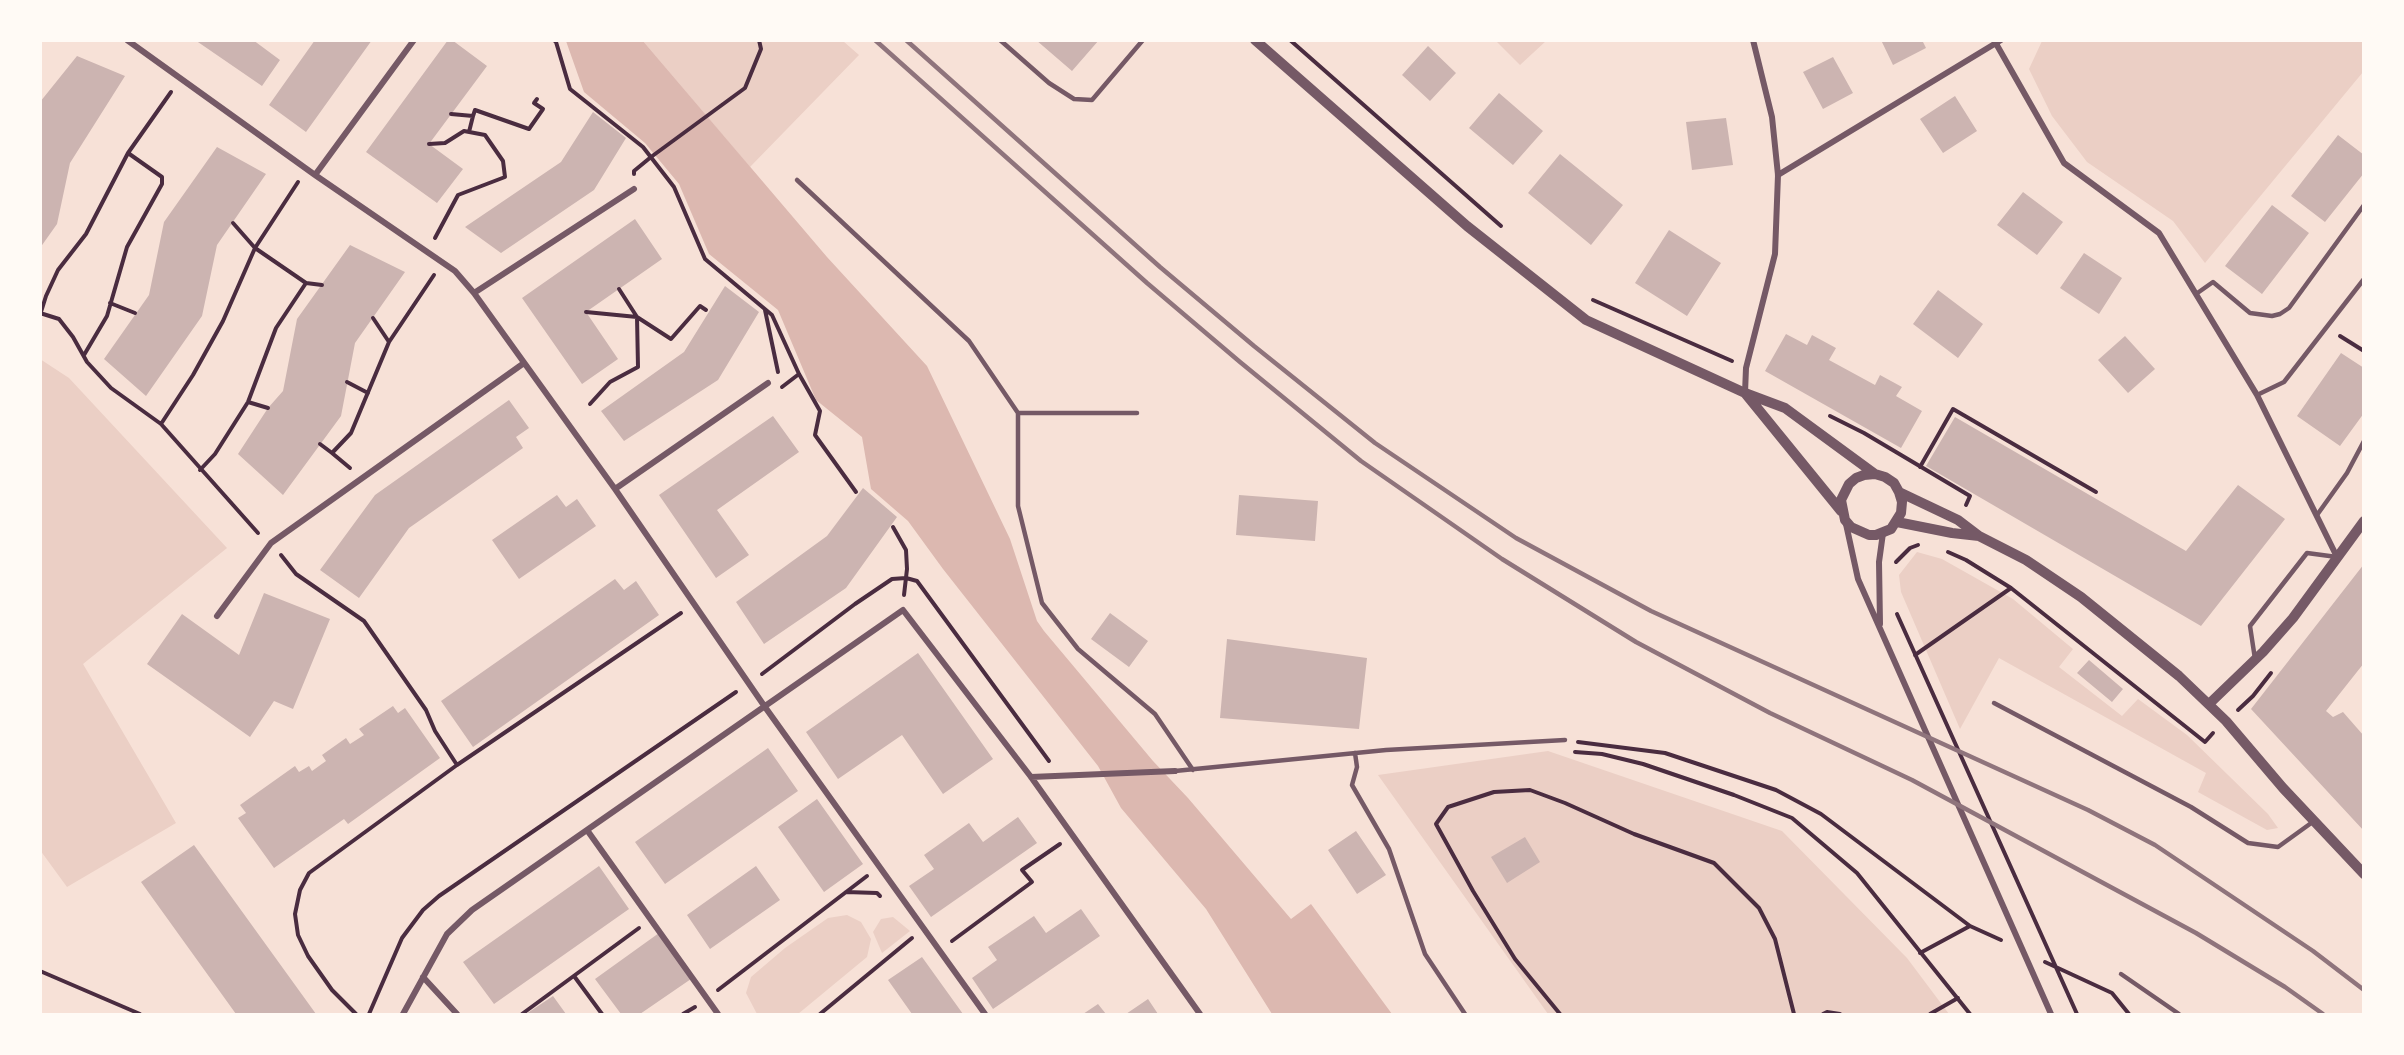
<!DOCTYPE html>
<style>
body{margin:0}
#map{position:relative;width:2404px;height:1055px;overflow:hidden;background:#f7e1d7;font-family:"Roboto Condensed",sans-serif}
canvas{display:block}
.frame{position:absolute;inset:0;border:42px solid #fffaf5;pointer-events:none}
</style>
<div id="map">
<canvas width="2404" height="1055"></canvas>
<div class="frame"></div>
</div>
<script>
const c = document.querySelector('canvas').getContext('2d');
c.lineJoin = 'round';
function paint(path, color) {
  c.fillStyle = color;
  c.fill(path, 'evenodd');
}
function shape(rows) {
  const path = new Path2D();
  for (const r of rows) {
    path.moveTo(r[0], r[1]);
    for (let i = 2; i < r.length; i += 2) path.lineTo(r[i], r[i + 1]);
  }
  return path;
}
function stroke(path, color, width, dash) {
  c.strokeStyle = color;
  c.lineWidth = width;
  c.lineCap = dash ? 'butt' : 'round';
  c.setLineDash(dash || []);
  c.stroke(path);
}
paint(shape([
 [643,41,843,41,859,55,750,167],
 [1496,41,1546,41,1520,65],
 [2042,41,2363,41,2363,72,2205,263,2173,221,2087,162,2052,116,2029,69],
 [40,359,69,378,227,548,83,664,176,823,67,887,40,850],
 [1917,552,1942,559,2013,599,2073,649,2059,667,2122,716,2138,699,2187,735,2268,814,2278,828,2267,830,2198,792,2206,773,1999,658,1960,729,1901,592,1899,575],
 [1548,751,1782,831,1907,958,1949,1014,1548,1014,1378,775],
 [847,915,861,922,871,939,867,957,798,1014,757,1014,746,993,751,977,785,948,828,918],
 [893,917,910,931,882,953,873,932,881,919]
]), '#ebcfc5');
paint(shape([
 [566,41,643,41,827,257,927,366,1010,539,1037,621,1044,631,1153,761,1188,798,1291,919,1311,904,1392,1014,1272,1014,1206,909,1121,808,1098,766,943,569,908,521,871,489,862,437,816,400,778,310,709,254,679,184,645,143,584,92]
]), '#dcb8b0');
paint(shape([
 [195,40,253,40,280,60,262,86],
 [315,40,372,40,306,132,269,105],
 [448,40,452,40,487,66,429,144,463,169,437,203,366,152],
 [1036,40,1099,40,1072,71],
 [1881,40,1922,40,1926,48,1893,65],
 [1428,46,1456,73,1430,101,1402,75],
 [77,56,125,76,70,163,57,224,40,248,40,102],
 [1833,57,1853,93,1823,109,1803,72],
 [1499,93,1543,131,1513,165,1469,128],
 [1955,96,1977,131,1943,153,1920,119],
 [593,112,626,138,594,190,501,253,465,227,561,162],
 [1726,118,1733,165,1692,170,1686,122],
 [2338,135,2364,155,2364,173,2325,222,2291,196],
 [217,147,266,174,217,245,202,316,146,396,104,359,149,295,164,222],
 [1560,154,1623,205,1591,245,1528,193],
 [2023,192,2063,222,2037,255,1997,225],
 [2272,205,2309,233,2262,294,2225,266],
 [635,219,662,259,586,312,618,359,582,384,522,298],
 [1669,230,1721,263,1687,316,1635,283],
 [350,245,405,272,355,343,341,416,283,495,238,454,268,408,283,391,297,319],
 [2084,253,2122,278,2099,314,2060,288],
 [725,286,759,312,718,380,624,441,601,411,684,352],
 [1938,290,1983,324,1958,358,1913,324],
 [1786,334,1807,345,1812,335,1836,348,1829,360,1875,385,1880,375,1902,387,1896,396,1922,411,1901,448,1765,371],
 [2125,336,2155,369,2128,393,2098,360],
 [2341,353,2364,368,2364,413,2340,446,2297,416],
 [509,400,529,428,516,437,523,448,409,528,359,598,320,570,375,495],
 [773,416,799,452,717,510,749,555,716,578,659,495],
 [1955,417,2186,551,2238,485,2285,519,2201,626,1926,466],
 [863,488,897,517,846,588,764,644,736,602,827,536],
 [557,495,566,507,577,499,596,526,519,579,492,540],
 [1239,495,1318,501,1315,541,1236,535],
 [2364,564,2364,663,2326,711,2333,717,2343,712,2364,736,2364,831,2251,709],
 [615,579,624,590,636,581,659,615,473,747,441,701],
 [264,593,330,619,293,709,274,701,250,737,147,664,182,614,239,655],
 [1110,613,1148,641,1129,667,1091,639],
 [1227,639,1367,658,1359,729,1220,718],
 [918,653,993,759,943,794,902,735,838,779,806,732],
 [2089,660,2123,689,2112,702,2077,673],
 [393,706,398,713,405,708,440,758,348,824,344,819,274,868,238,818,246,813,240,805,295,766,299,772,309,766,312,771,326,761,322,755,346,738,350,744,364,735,359,729],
 [768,748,798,791,665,884,635,842],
 [817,799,863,864,824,892,778,827],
 [1018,817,1037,843,931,917,909,886,934,869,924,855,969,823,983,842],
 [1356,831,1386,875,1357,894,1328,850],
 [1525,837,1540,862,1507,883,1491,857],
 [194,845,316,1014,236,1014,141,882],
 [599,866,629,909,494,1004,463,962],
 [756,866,780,900,710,949,687,915],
 [1081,909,1100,936,993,1009,972,978,997,960,988,947,1034,916,1046,933],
 [659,933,691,979,640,1014,621,1014,595,979],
 [922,957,963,1014,912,1014,888,980],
 [553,996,566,1014,526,1014],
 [1148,999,1158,1014,1126,1014],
 [1098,1004,1106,1014,1083,1014]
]), '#ccb4b1');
stroke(shape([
 [554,40,556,42,570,89,643,147,674,187,705,259,772,315,799,374,820,411,815,435,856,492],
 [1290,40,1501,226],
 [451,114,473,116,469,132],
 [473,116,475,110,529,129,543,109,534,103,537,99],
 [429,144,445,143,464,131,485,135,503,161,505,177,458,195,435,238],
 [634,174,634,171,651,157,745,88,761,49,759,40],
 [233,223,255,248,306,283,322,285],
 [619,289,637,317,671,339,700,306,706,310],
 [1593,300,1732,361],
 [110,303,135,313],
 [765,310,778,372],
 [41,312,46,296,58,270,86,234,128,153,171,92],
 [586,312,637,317,638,367,610,382,590,404],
 [40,313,59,319,73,337,87,362,111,388,161,424,258,533],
 [2340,336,2364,351],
 [389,342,434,275],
 [84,355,107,316,127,247,162,184,162,177,128,153],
 [347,382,368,393],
 [782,387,799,374],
 [248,402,268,408],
 [1830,416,1864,433,1970,496,1966,505],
 [161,424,193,375,223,321,255,248,298,182],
 [320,444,332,453,351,433,389,342,373,318],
 [332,453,350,468],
 [1920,467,1953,409,2096,492],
 [200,470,215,454,248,402,276,328,306,283],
 [893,527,906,550,907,569,904,595],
 [1948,552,1966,560,2011,588,2205,742,2213,733],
 [281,555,296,574,364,621,426,710,435,731,457,765],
 [1896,562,1910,548,1918,545],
 [1897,614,2077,1014],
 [1915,655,2011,588],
 [762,674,855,604,892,579,906,578,917,581,1049,761],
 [2238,710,2253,696,2271,673],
 [1578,742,1665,753,1776,790,1821,814,1970,926,2001,940],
 [1575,752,1602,754,1643,764,1734,795,1792,818,1857,873,1970,1014],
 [846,892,877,893,880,896],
 [952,941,1032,882,1022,870,1060,844],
 [1920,953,1970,926],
 [2045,962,2112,993,2129,1014],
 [40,971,140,1014],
 [574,976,602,1014],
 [718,990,867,876],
 [356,1014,332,990,308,956,298,935,295,914,300,890,309,873,457,765,681,613],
 [369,1014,402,938,423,910,439,896,736,692],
 [522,1014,639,928],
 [683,1014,695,1007],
 [820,1014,912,938],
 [1560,1014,1515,959,1473,891,1436,824,1448,807,1494,792,1530,790,1565,803,1634,834,1714,863,1759,908,1775,939,1794,1014],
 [1823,1014,1827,1012,1840,1014],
 [1930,1014,1958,998]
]), '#4a2c40', 4);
stroke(shape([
 [1000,40,1049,83,1074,99,1092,100,1143,40],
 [797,180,969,341,1018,413,1018,506,1042,603,1078,649,1155,714,1193,770],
 [2196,294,2213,282,2250,313,2272,316,2280,314,2289,308,2364,205],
 [2257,395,2284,382,2364,279],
 [1018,413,1137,413],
 [2317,515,2347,473,2364,441],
 [2255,659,2250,626,2307,553,2337,557],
 [1994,703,2191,807,2248,843,2278,847,2314,821],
 [1355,753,1357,767,1352,785,1389,849,1425,954,1465,1014],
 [1175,771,1386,750,1565,740],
 [2121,974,2179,1014]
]), '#755966', 4.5);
stroke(shape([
 [127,40,315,175,455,271,474,293,615,489,765,707,985,1014],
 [1994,40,2064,163,2159,233,2257,395,2337,557],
 [315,175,414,40],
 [1778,175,2001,40],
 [474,293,634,189],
 [1745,393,1746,368,1775,254,1778,175,1772,117,1753,40],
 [615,489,768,383],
 [1846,524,1858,579,2051,1014],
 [217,616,271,543,524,363],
 [1880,624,1879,562,1883,533],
 [1031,777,1175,771],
 [587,830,718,1014],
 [423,977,457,1014],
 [403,1014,447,934,472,910,903,610,1031,777,1200,1014]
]), '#755966', 6);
stroke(shape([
 [1255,40,1467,226,1586,320,1745,393,1785,408,1875,474,1885,477,1894,483,1899,492,1902,502,1901,513,1891,529,1876,535,1869,535,1851,527,1845,520,1841,500,1849,484,1856,478,1864,475,1875,474],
 [1745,393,1841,511],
 [1899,492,1958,520,1979,536,2026,560,2081,597,2179,676,2226,721,2283,788,2364,874],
 [1897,522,1952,533,1979,536],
 [2209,704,2263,652,2293,618,2364,521]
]), '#755966', 10);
stroke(shape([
 [875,40,1147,283,1240,362,1361,461,1502,559,1636,642,1770,713,1912,780,2196,933,2285,987,2323,1014],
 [906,40,1160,267,1254,346,1375,443,1516,538,1651,611,2088,810,2155,845,2313,951,2364,990]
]), '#8f747c', 4.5);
</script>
